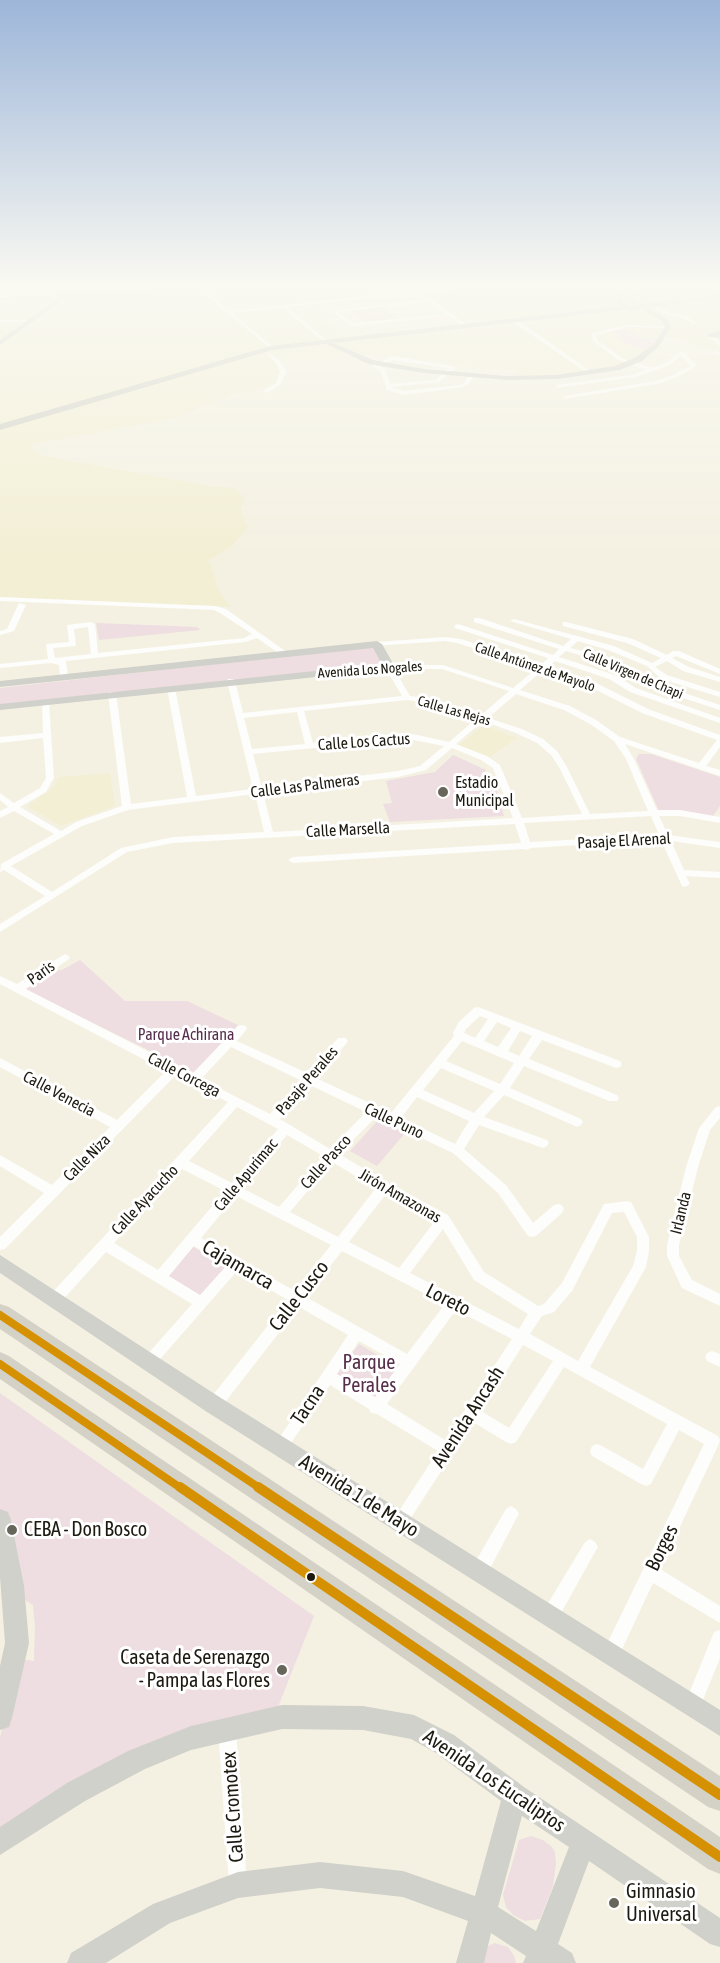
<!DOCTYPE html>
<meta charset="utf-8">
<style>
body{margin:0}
canvas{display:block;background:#f4f1e2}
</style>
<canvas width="720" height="1963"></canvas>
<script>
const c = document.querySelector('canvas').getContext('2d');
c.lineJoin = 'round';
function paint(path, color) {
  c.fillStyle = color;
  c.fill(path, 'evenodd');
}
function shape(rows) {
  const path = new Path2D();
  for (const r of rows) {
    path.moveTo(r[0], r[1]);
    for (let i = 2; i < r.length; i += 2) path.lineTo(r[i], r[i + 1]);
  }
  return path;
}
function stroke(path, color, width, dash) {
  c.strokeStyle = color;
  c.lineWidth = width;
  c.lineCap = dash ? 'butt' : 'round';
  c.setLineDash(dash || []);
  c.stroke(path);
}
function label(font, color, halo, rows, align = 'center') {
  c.font = font + ' "Asap Condensed",sans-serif';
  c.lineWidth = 6;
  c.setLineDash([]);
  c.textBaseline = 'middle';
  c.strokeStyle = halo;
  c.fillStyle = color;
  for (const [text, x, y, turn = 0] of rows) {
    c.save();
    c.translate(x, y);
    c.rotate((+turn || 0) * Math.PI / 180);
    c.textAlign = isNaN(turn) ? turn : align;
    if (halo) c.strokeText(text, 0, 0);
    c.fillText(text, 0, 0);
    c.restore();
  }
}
paint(shape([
 [0,285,720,285,720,332,708,333,720,349,705,349,682,339,661,336,655,345,636,360,620,366,578,374,517,377,517,370,481,370,435,360,398,356,347,354,327,359,283,360,280,374,276,383,269,387,232,394,171,419,32,444,33,450,43,456,210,486,235,488,245,499,240,508,248,528,230,548,209,560,220,593,231,607,0,597],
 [420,290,465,323,345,337,308,303],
 [484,725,517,738,489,758,457,746],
 [110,773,115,806,61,826,27,806,53,788,59,777]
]), '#f3efd5');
paint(shape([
 [381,306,398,320,367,324,351,310],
 [628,329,638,337,658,338,646,350,626,344,617,334,610,331],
 [96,623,197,627,200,630,99,640],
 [377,646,387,665,0,705,0,688],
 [639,754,651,754,720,777,720,806,713,816,683,811,659,811,636,759],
 [453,755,486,770,483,774,493,778,504,816,390,822,383,804,392,803,386,781,435,772],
 [80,960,125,1001,187,1001,238,1025,195,1073,24,989,47,972,62,970],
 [379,1119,405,1133,377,1166,350,1151],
 [190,1245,230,1268,203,1298,165,1275],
 [359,1344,398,1367,375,1402,334,1377],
 [0,1393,314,1616,276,1712,233,1719,0,1832,0,1737,22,1659,34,1661,35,1627,33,1605,22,1598,0,1509],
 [531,1836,543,1840,551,1846,555,1852,556,1864,553,1886,540,1919,525,1921,513,1915,506,1907,503,1895,519,1840],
 [494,1943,508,1947,514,1956,516,1963,481,1963,485,1948]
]), '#eedde1');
paint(shape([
 [194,285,198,285,229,311,471,285,482,285,288,307,326,340,324,342,283,308,232,313,273,347,271,349,194,285],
 [28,292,59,293,61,294,28,294,0,298,0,296,28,292],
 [426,296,466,324,466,326,462,326,449,316,352,326,332,311,426,299,424,297,426,296],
 [429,302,446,314,353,323,338,312,429,302],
 [658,307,670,313,687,316,697,323,693,324,684,318,667,315,656,309,658,307],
 [0,320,30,320,32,321,0,322,0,320],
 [516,322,520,322,592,372,587,373,516,324,516,322],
 [628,325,670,327,668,328,628,327,597,335,597,340,622,358,651,368,666,363,680,352,685,353,697,366,675,378,657,384,563,399,565,396,656,381,671,376,691,366,681,355,670,365,635,377,555,388,557,385,632,375,646,370,618,360,593,341,592,333,628,325],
 [711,335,720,342,720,346,709,337,711,335],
 [714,351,720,352,720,354,712,353,714,351],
 [269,353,280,361,286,372,280,385,266,393,264,390,276,383,280,372,276,363,267,354,269,353],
 [392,356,456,367,439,382,391,387,404,391,460,385,464,383,469,375,474,376,468,385,463,387,404,395,387,390,381,372,368,362,371,360,377,364,392,356],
 [393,360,449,368,436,380,390,384,386,371,379,365,393,360],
 [0,597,215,606,226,609,288,653,281,655,257,638,245,642,66,661,68,678,64,680,60,678,59,665,51,663,0,668,0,664,48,659,46,644,69,642,67,625,91,622,95,624,98,653,244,638,252,634,220,613,214,610,0,601,0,597],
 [88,627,91,654,55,658,53,648,76,646,74,629,88,627],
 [19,603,26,605,14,631,0,635,0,631,7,629,19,603],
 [474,618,480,618,563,646,571,639,510,621,514,619,614,646,652,663,661,658,627,643,563,626,563,622,566,622,633,639,667,655,673,651,679,651,720,669,720,674,676,656,672,658,689,667,720,677,720,682,683,671,667,661,655,667,667,675,720,692,720,697,661,679,647,666,608,650,578,641,570,648,609,658,652,682,720,705,720,710,646,686,603,662,566,651,559,657,615,675,636,688,720,718,720,723,630,692,609,679,555,661,548,667,588,679,648,709,720,735,720,747,706,766,720,770,720,776,625,744,634,759,657,810,680,810,720,817,720,823,680,816,659,816,668,835,720,842,720,848,671,841,684,870,720,872,720,878,686,876,690,884,685,887,682,886,661,840,531,848,527,850,523,849,293,863,288,860,293,857,521,843,515,824,173,843,127,852,0,932,0,924,45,896,4,870,0,872,1,864,54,834,14,811,0,818,0,811,8,807,0,800,0,793,14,803,40,788,46,778,43,738,0,743,0,737,43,733,42,700,45,700,49,702,54,778,46,792,20,807,61,831,76,822,122,806,108,694,109,692,112,692,116,694,131,804,187,797,167,688,171,686,175,688,196,796,253,789,227,681,228,679,234,679,235,681,243,713,402,696,385,667,389,665,443,665,513,688,537,668,457,643,445,641,374,646,373,644,377,642,445,637,461,639,541,665,548,658,455,628,454,626,458,624,553,655,559,649,474,622,474,618],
 [394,669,442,669,509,691,481,715,437,700,410,696,394,669],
 [543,670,582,683,642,713,717,740,699,763,620,737,596,720,570,706,520,690,543,670],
 [516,694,564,710,590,724,614,741,626,759,648,811,590,814,567,767,557,751,543,739,522,729,488,718,516,694],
 [407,700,433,704,476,719,449,742,413,734,396,734,313,743,304,711,407,700],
 [297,712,305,744,252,749,244,718,297,712],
 [483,721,516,733,537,743,551,755,559,767,582,814,522,818,500,765,487,756,456,744,483,721],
 [396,740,413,740,444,746,420,766,398,771,262,788,253,754,396,740],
 [452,748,481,760,493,768,513,818,273,832,263,793,398,777,426,770,452,748],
 [255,794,264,832,173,837,121,848,52,892,11,866,82,826,128,810,255,794],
 [651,816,659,835,530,842,524,823,651,816],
 [65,954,70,957,69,959,26,989,192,1074,238,1026,242,1025,246,1026,247,1029,237,1041,307,1073,338,1038,346,1038,348,1041,346,1044,316,1078,391,1113,454,1036,453,1033,458,1023,474,1008,478,1007,620,1061,622,1064,620,1067,616,1068,542,1040,529,1059,617,1095,619,1098,617,1101,609,1101,524,1066,510,1088,581,1119,583,1122,581,1125,577,1127,573,1125,504,1095,484,1117,547,1140,549,1143,547,1146,543,1148,479,1125,464,1149,506,1185,533,1223,554,1205,558,1204,562,1205,564,1209,562,1213,536,1236,532,1237,528,1236,498,1193,453,1153,376,1117,339,1154,388,1183,448,1215,484,1272,538,1306,544,1304,562,1283,604,1204,627,1201,631,1202,649,1237,649,1251,646,1267,590,1367,718,1436,720,1440,718,1446,660,1569,720,1606,720,1623,653,1583,617,1660,611,1662,605,1660,603,1654,605,1648,704,1444,679,1430,651,1484,646,1486,641,1484,592,1456,590,1451,592,1446,597,1444,602,1446,643,1469,667,1424,564,1367,516,1442,511,1444,506,1442,473,1422,405,1527,400,1530,395,1527,392,1522,395,1517,438,1451,377,1414,371,1413,369,1409,330,1385,285,1452,280,1454,275,1452,273,1447,348,1335,299,1307,219,1410,214,1412,209,1410,207,1405,209,1400,288,1300,237,1271,155,1365,150,1367,145,1365,143,1361,145,1357,192,1304,106,1252,59,1304,54,1306,49,1304,47,1300,49,1296,228,1102,176,1075,5,1249,0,1250,0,1237,44,1193,0,1166,0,1155,52,1185,110,1127,0,1067,0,1058,117,1120,166,1071,0,984,0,976,17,984,65,954],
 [480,1016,488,1019,475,1038,464,1033,466,1029,480,1016],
 [497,1022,511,1028,498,1047,484,1041,497,1022],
 [520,1031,532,1036,519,1056,508,1051,520,1031],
 [462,1041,514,1063,500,1084,446,1061,462,1041],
 [231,1047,300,1080,270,1114,201,1079,231,1047],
 [441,1068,494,1091,474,1113,423,1090,441,1068],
 [310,1085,366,1112,330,1149,280,1119,310,1085],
 [417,1097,469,1121,455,1144,401,1118,417,1097],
 [237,1107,278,1129,232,1183,189,1161,237,1107],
 [287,1135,323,1156,279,1207,242,1188,287,1135],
 [332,1162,376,1188,338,1237,290,1212,332,1162],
 [182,1169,225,1191,158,1270,114,1243,182,1169],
 [386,1194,435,1221,399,1268,349,1242,386,1194],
 [236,1196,331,1245,295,1291,201,1238,236,1196],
 [624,1212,637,1237,637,1251,633,1266,578,1361,530,1334,542,1316,554,1312,572,1291,612,1213,624,1212],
 [443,1229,474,1280,528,1314,519,1329,410,1273,443,1229],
 [194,1246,227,1265,200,1295,169,1276,194,1246],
 [342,1251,445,1304,407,1354,306,1297,342,1251],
 [456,1310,512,1339,445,1440,387,1404,456,1310],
 [359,1341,400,1364,375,1397,337,1374,359,1341],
 [523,1345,553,1361,509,1428,481,1411,523,1345],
 [720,1106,720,1118,710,1130,698,1167,679,1245,679,1256,692,1280,720,1294,720,1306,682,1288,667,1256,667,1245,686,1167,699,1128,716,1107,720,1106],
 [712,1351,720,1354,720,1367,707,1361,705,1357,707,1353,712,1351],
 [511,1506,516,1509,519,1514,516,1519,485,1578,479,1580,473,1578,471,1572,473,1566,506,1509,511,1506],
 [590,1539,595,1542,598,1547,595,1552,556,1622,550,1624,544,1622,542,1616,544,1610,585,1542,590,1539],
 [720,1630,720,1658,698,1712,692,1714,686,1712,684,1706,714,1632,720,1630],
 [227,1720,233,1723,236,1729,247,1885,245,1892,238,1894,231,1892,229,1885,218,1729,221,1723,227,1720]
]), '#fdfdfb');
paint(shape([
 [218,285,237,285,116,298,69,296,0,345,0,340,61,296,57,295,57,293,71,290,74,293,116,294,218,285],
 [612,285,618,285,623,302,634,310,634,312,630,312,618,304,612,285],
 [627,285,633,285,640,311,635,310,627,285],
 [644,308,648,308,667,319,671,327,659,346,642,361,620,370,557,379,507,380,424,373,368,364,321,341,326,340,373,360,424,369,507,376,557,375,615,366,636,357,654,344,665,327,662,321,644,310,644,308],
 [720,331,720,338,709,337,707,334,720,331],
 [377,641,382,644,395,667,393,669,0,710,0,704,382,664,373,648,0,687,0,681,377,641],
 [0,1255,221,1398,720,1710,720,1736,207,1412,0,1273,0,1255],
 [0,1509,8,1512,11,1520,24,1586,29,1643,12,1718,9,1727,0,1730,0,1666,5,1643,0,1577,0,1509],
 [282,1705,363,1706,414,1715,454,1735,524,1787,720,1918,720,1947,710,1944,589,1861,558,1944,572,1953,576,1963,523,1963,526,1956,491,1933,484,1963,456,1963,468,1921,403,1897,320,1888,238,1898,170,1923,106,1963,67,1963,71,1953,153,1904,238,1872,320,1862,403,1871,475,1896,501,1801,436,1753,411,1739,363,1730,282,1729,191,1750,145,1769,85,1801,0,1855,0,1827,67,1783,128,1751,191,1726,282,1705],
 [522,1816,569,1847,536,1931,498,1907,522,1816]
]), '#d1d1cb');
paint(shape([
 [720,295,720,299,272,350,0,430,0,424,271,346,720,295]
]), '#d1d0c9');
paint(shape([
 [0,1304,9,1307,720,1776,720,1811,708,1807,0,1329,0,1304],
 [0,1352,9,1356,720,1837,720,1874,708,1869,0,1379,0,1352]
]), '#d4d1c6');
stroke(shape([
 [0,1315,261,1489],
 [0,1364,182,1489]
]), '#d69102', 8);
stroke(shape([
 [180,1487,720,1857],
 [258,1487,720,1795]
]), '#d69102', 10);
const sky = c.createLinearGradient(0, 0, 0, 559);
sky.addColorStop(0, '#9db6d9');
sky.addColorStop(0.51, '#faf9f2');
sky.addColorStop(1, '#faf9f200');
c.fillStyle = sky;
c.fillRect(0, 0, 720, 559);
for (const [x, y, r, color] of [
 [443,792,6,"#68655a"],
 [12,1530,6,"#68655a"],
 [311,1577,5,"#1c1a10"],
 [282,1670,6,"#68655a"],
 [614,1903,6,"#68655a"]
]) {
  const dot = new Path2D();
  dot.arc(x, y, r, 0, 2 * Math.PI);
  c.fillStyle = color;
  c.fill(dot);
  stroke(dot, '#fff', 2);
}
label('14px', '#1c1a10', '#fff', [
 ["Calle Antúnez de Mayolo",535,667,19],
 ["Avenida Los Nogales",370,670,-4],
 ["Calle Virgen de Chapi",633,674,23],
 ["Calle Las Rejas",454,711,16]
]);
label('16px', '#1c1a10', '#fff', [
 ["Calle Los Cactus",364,742,-4],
 ["Calle Las Palmeras",305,786,-7],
 ["Calle Marsella",348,830,-3],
 ["Pasaje El Arenal",624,841,-3],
 ["Paris",41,973,-35],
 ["Calle Corcega",184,1075,27],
 ["Pasaje Perales",307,1081,-49],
 ["Calle Venecia",59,1094,28],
 ["Calle Puno",394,1121,25],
 ["Calle Niza",87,1158,-45],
 ["Calle Pasco",326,1162,-48],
 ["Calle Apurimac",246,1175,-50],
 ["Jirón Amazonas",400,1196,30],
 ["Calle Ayacucho",145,1200,-47],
 ["Irlanda",681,1213,-76]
]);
label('16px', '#1c1a10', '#fff', [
 ["Estadio",455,783],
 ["Municipal",455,801]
], 'left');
label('16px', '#562d4b', '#fff', [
 ["Parque Achirana",186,1035]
]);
label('20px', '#1c1a10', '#fff', [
 ["Cajamarca",238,1265,30],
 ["Calle Cusco",299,1296,-52],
 ["Loreto",448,1300,27],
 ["Tacna",308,1405,-56],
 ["Avenida Ancash",468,1417,-57],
 ["Avenida 1 de Mayo",359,1496,32],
 ["Borges",662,1548,-64],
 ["Avenida Los Eucaliptos",494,1781,34],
 ["Calle Cromotex",233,1807,-94]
]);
label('20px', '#562d4b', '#fff', [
 ["Parque",369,1363],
 ["Perales",369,1386]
]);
label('20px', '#1c1a10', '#fff', [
 ["CEBA - Don Bosco",24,1530],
 ["Caseta de Serenazgo",270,1658,"right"],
 ["- Pampa las Flores",270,1681,"right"],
 ["Gimnasio",626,1892],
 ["Universal",626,1915]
], 'left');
</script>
